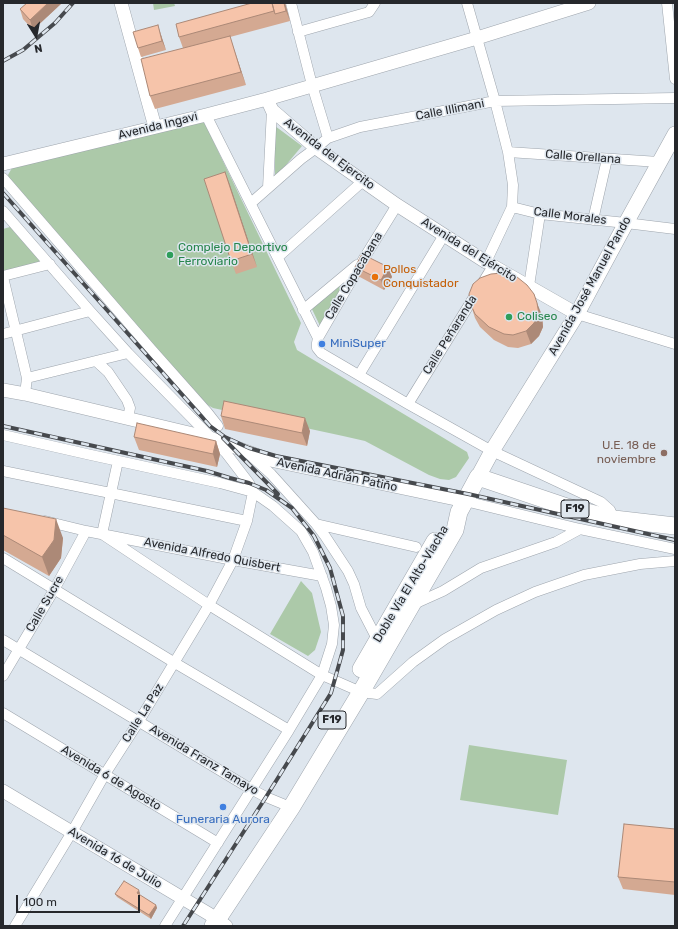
<!DOCTYPE html>
<meta charset="utf-8">
<style>
body{margin:0}
#map{position:relative;width:678px;height:929px;overflow:hidden;background:#dee6ee;font-family:Rubik,sans-serif}
canvas{display:block}
.frame{position:absolute;inset:0;border:4px solid #26282c;pointer-events:none}
.north{position:absolute;left:16px;top:16px;width:40px;height:40px;-webkit-text-stroke:3px #dee6ee;paint-order:stroke;rotate:169deg;font-size:11px;font-weight:700;line-height:16px;text-align:center;color:#26282c}
.north::after{content:'';display:block;margin:auto;width:14px;height:18px;background:#26282c;clip-path:polygon(50% 0,100% 100%,50% 72%,0 100%)}
.scale{position:absolute;left:16px;top:895px;width:124px;height:18px;box-sizing:border-box;border:2px solid #26282c;border-top:0;padding-left:5px;font-size:12px;line-height:14px;white-space:nowrap;color:#26282c;-webkit-text-stroke:3px #dee6ee;paint-order:stroke}
</style>
<div id="map">
<canvas width="678" height="929"></canvas>
<div class="frame"></div>
<div class="north">N</div>
<div class="scale">100 m</div>
</div>
<script>
const c = document.querySelector('canvas').getContext('2d');
c.lineJoin = 'round';
function paint(path, color) {
  c.fillStyle = color;
  c.fill(path, 'evenodd');
}
function shape(rows) {
  const path = new Path2D();
  for (const r of rows) {
    path.moveTo(r[0], r[1]);
    for (let i = 2; i < r.length; i += 2) path.lineTo(r[i], r[i + 1]);
  }
  return path;
}
function stroke(path, color, width, dash) {
  c.strokeStyle = color;
  c.lineWidth = width;
  c.lineCap = dash ? 'butt' : 'round';
  c.setLineDash(dash || []);
  c.stroke(path);
}
function label(font, color, halo, rows, align = 'center') {
  c.font = font + ' Rubik,sans-serif';
  c.lineWidth = 3;
  c.setLineDash([]);
  c.textBaseline = 'middle';
  c.strokeStyle = halo;
  c.fillStyle = color;
  for (const [text, x, y, turn = 0] of rows) {
    c.save();
    c.translate(x, y);
    c.rotate((+turn || 0) * Math.PI / 180);
    c.textAlign = isNaN(turn) ? turn : align;
    if (halo) c.strokeText(text, 0, 0);
    c.fillText(text, 0, 0);
    c.restore();
  }
}
paint(shape([
 [153,3,174,3,175,6,154,10],
 [203,121,206,126,301,323,294,342,297,350,467,452,469,458,456,477,449,480,440,479,429,475,365,441,343,436,213,408,206,404,10,186,8,175,13,166],
 [275,126,302,146,275,178],
 [10,227,41,262,4,272,3,229],
 [353,269,321,328,311,307],
 [301,581,312,593,321,632,315,650,308,656,270,634],
 [469,745,567,760,558,815,460,800]
]), '#acc9a9');
const street = shape([
 [291,3,312,85,328,138],
 [667,3,675,79],
 [298,32,369,12,375,3],
 [206,115,318,338],
 [508,152,659,162],
 [3,178,151,349,207,412,218,426],
 [268,188,272,110],
 [251,203,301,159,316,148,328,138,360,127,495,101,675,98],
 [397,205,363,260,318,338,317,343,317,348,321,353,408,404,492,451,601,502,610,510,614,519],
 [512,207,540,214,626,223,675,229],
 [3,211,90,311,128,353,226,453,249,483,253,492,247,521,233,560,209,605,139,721,105,774,72,832,15,926],
 [593,220,607,159],
 [278,257,363,181],
 [3,276,50,264],
 [3,277,27,378,25,394],
 [529,286,540,214],
 [303,310,357,265],
 [577,314,675,344],
 [3,334,90,311],
 [96,361,108,372,127,400,130,408,128,418],
 [359,375,444,235],
 [27,378,128,353],
 [408,404,493,266,486,262,512,207,513,185,508,152,495,101,467,3],
 [3,435,91,455,220,483,253,492,273,506,301,531,313,552,326,588,331,606,334,625,332,644,322,675,289,730,165,926],
 [249,454,271,474,316,524,325,536,348,571,354,584,361,608,377,639],
 [3,471,247,521],
 [465,501,580,529,675,549],
 [45,521,86,531,233,560,322,576],
 [316,524,416,547],
 [102,534,209,605,322,675,361,692,377,694,413,662,445,639,496,610,535,592,584,575,640,564,675,561],
 [102,534,118,461],
 [3,558,175,663,289,730],
 [414,604,443,591,481,568,556,542,580,529],
 [3,640,251,789,266,797,283,804],
 [3,676,54,590,86,531],
 [3,713,218,843]
]);
const secondary = shape([
 [121,3,155,127],
 [267,99,272,110,316,148,397,205,486,262],
 [3,164,206,115,267,99,477,38,589,3],
 [493,266,577,314],
 [3,390,25,394,210,438,270,460,465,501],
 [3,791,209,914,226,926]
]);
const primary = shape([
 [478,477,492,451,577,314,626,223,675,134]
]);
const highway = shape([
 [361,669,435,541],
 [213,926,291,808,361,692,455,530,459,512,478,477,567,507,614,519,675,526]
]);
stroke(street, '#9ea5ad', 11);
stroke(secondary, '#9ea5ad', 14);
stroke(primary, '#9ea5ad', 16);
stroke(highway, '#9ea5ad', 18);
stroke(street, '#fff', 10);
stroke(secondary, '#fff', 13);
stroke(primary, '#fff', 15);
stroke(highway, '#fff', 17);
const rail = shape([
 [3,61,23,50,55,23,73,3],
 [3,193,210,426,225,437,249,448,276,456,468,494,675,540],
 [3,426,207,471,230,478,249,483,266,490,292,508,314,536,330,568,343,616,343,650,331,693,266,797,183,926],
 [223,438,278,494]
]);
stroke(rail, '#46494d', 4);
stroke(rail, '#dee6ee', 2.5, [8]);
paint(shape([
 [27,3,62,3,33,30,23,19,20,9],
 [252,3,285,3,290,21,230,37,246,85,155,109,150,96,183,48,179,37],
 [161,35,166,50,141,57,138,48],
 [225,172,257,267,236,274,231,261],
 [355,267,388,267,392,277,384,290,358,276],
 [471,305,542,315,543,327,539,336,531,344,518,348,508,347,494,340,480,327,475,318],
 [221,416,310,431,307,446,225,429],
 [134,437,216,441,220,454,217,467,139,450],
 [3,508,63,538,61,558,49,576,3,550],
 [675,829,675,895,623,889,618,877],
 [140,893,139,895,156,905,157,908,151,919,117,897,115,894]
]), '#d4a992');
paint(shape([
 [48,3,62,3,33,30,30,20],
 [284,3,285,3,290,21,286,11],
 [158,25,161,35,166,50,162,41],
 [230,36,234,49,246,85,241,72],
 [225,172,230,185,257,267,252,254],
 [388,267,392,277,384,290,381,280],
 [537,303,542,315,543,327,539,336,531,344,526,331],
 [305,418,310,431,307,446,302,433],
 [216,441,220,454,217,467,213,454],
 [56,519,63,538,61,558,49,576,42,557],
 [139,890,140,893,138,897,137,893],
 [156,905,157,908,151,919,149,915]
]), '#ac8977');
const building = shape([
 [27,3,48,3,30,20,20,9,27,3],
 [252,3,272,3,274,11,179,37,176,24,252,3],
 [272,3,284,3,286,11,275,14,272,3],
 [158,25,162,41,138,48,133,32,158,25],
 [230,36,241,72,150,96,141,59,230,36],
 [225,172,252,254,231,261,204,179,225,172],
 [362,254,388,267,381,280,355,267,362,254],
 [502,273,517,277,527,285,534,294,537,303,539,314,534,323,526,331,513,335,504,334,489,327,475,314,471,305,469,294,473,284,480,278,491,274,502,273],
 [224,401,305,418,302,433,221,416,224,401],
 [137,423,216,441,213,454,134,437,137,423],
 [3,508,56,519,54,540,42,557,3,535,3,508],
 [624,824,675,829,675,882,618,877,624,824],
 [124,881,139,890,137,893,156,905,149,915,115,894,124,881]
]);
paint(building, '#f6c4aa');
stroke(building, '#ac8977', 1);
for (const [x, y, r, color] of [
 [170,255,4,"#2e9e5b"],
 [375,277,4,"#e8710a"],
 [509,317,4,"#2e9e5b"],
 [322,344,4,"#3f7fe0"],
 [664,453,4,"#8d6e63"],
 [223,807,4,"#3f7fe0"]
]) {
  const dot = new Path2D();
  dot.arc(x, y, r, 0, 2 * Math.PI);
  c.fillStyle = color;
  c.fill(dot);
  stroke(dot, '#dee6ee', 1.5);
}
for (const [x, y, w] of [
 [575,509,28],
 [332,720,28]
]) {
  const box = new Path2D();
  box.roundRect(x - w / 2, y - 9, w, 18, 3);
  c.fillStyle = '#dee6ee';
  c.fill(box);
  stroke(box, '#26282c', 1);
}
label('bold 11px', '#26282c', null, [
 ["F19",575,509],
 ["F19",332,720]
]);
label('12px', '#26282c', '#dee6ee', [
 ["Calle Illimani",450,110,-11],
 ["Avenida Ingavi",158,126,-14],
 ["Avenida del Ejercito",329,154,37],
 ["Calle Orellana",583,157,4],
 ["Calle Morales",570,216,7],
 ["Avenida del Ejército",469,250,32],
 ["Calle Copacabana",354,276,-59],
 ["Avenida José Manuel Pando",590,286,-61],
 ["Calle Peñaranda",450,335,-58],
 ["Avenida Adrián Patiño",337,475,12],
 ["Avenida Alfredo Quisbert",212,555,11],
 ["Doble Vía El Alto-Viacha",411,584,-59],
 ["Calle Sucre",45,604,-60],
 ["Calle La Paz",143,713,-58],
 ["Avenida Franz Tamayo",204,760,31],
 ["Avenida 6 de Agosto",111,778,31],
 ["Avenida 16 de Julio",115,858,31]
]);
label('12px', '#27864d', '#dee6ee', [
 ["Complejo Deportivo",178,248],
 ["Ferroviario",178,262],
 ["Coliseo",517,317]
], 'left');
label('12px', '#c56008', '#dee6ee', [
 ["Pollos",383,270],
 ["Conquistador",383,284]
], 'left');
label('12px', '#366cbe', '#dee6ee', [
 ["MiniSuper",330,344],
 ["Funeraria Aurora",223,820,"center"]
], 'left');
label('12px', '#785e54', '#dee6ee', [
 ["U.E. 18 de",656,446],
 ["noviembre",656,460]
], 'right');
</script>
